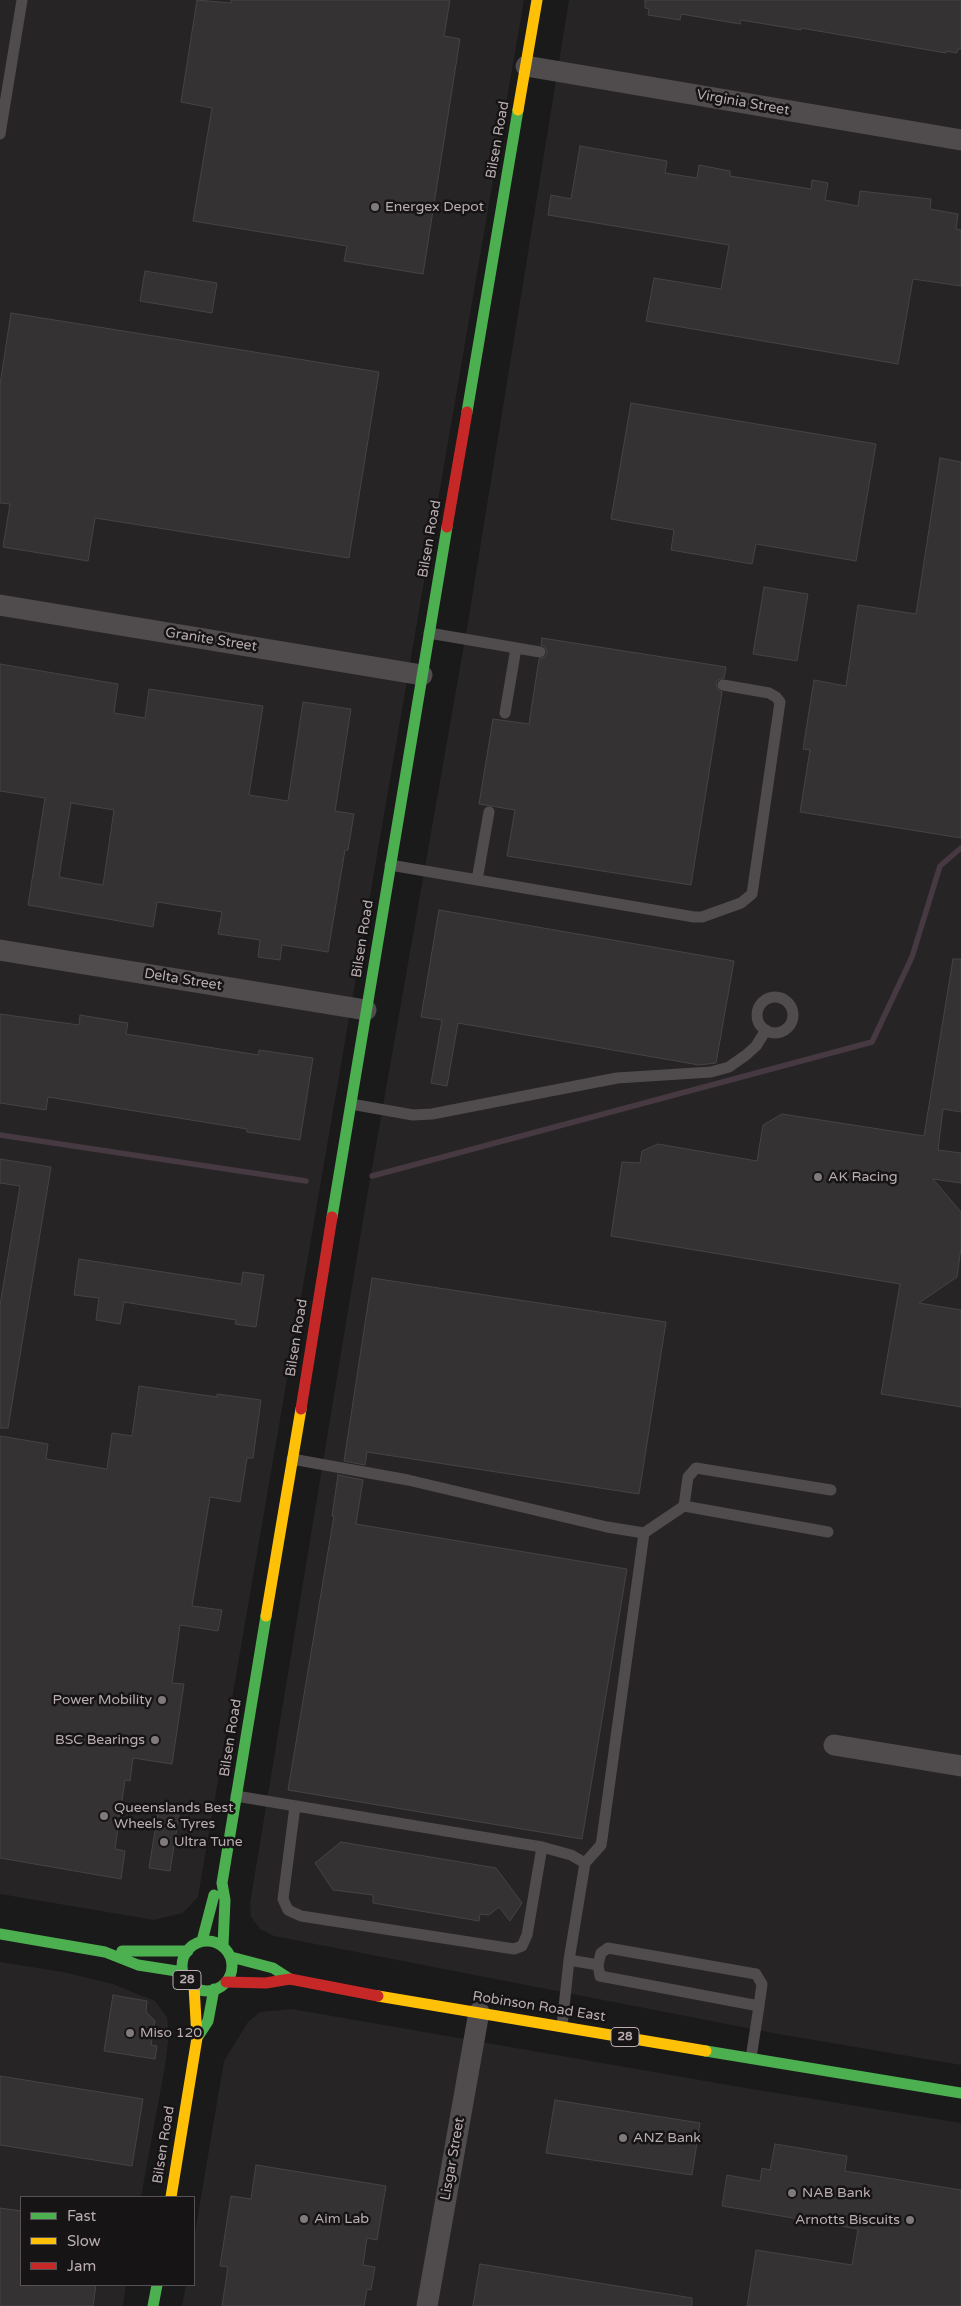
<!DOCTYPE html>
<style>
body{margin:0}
#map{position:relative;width:961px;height:2306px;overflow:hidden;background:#1a1a1a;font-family:"Varela Round",sans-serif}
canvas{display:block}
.legend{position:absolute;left:20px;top:2196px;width:175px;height:90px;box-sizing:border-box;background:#161414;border:1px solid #575153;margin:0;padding:6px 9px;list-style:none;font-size:15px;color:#b9adb2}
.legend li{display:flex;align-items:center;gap:10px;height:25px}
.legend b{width:25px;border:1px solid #575153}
</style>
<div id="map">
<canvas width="961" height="2306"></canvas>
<ul class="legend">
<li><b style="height:6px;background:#4caf50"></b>Fast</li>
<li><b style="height:6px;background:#ffc107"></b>Slow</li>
<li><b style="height:6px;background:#c62828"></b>Jam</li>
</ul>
</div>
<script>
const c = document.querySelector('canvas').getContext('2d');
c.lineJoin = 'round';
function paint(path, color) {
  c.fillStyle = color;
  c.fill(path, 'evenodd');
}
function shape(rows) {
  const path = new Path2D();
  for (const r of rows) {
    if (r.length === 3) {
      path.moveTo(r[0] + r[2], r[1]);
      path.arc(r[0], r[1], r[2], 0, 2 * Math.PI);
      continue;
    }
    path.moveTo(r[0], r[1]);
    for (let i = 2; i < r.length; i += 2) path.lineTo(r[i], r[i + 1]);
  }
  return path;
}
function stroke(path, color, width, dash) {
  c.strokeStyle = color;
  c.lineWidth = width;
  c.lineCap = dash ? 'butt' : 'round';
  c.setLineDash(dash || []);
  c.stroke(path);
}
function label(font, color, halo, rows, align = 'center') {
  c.font = font + ' "Varela Round",sans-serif';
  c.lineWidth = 5;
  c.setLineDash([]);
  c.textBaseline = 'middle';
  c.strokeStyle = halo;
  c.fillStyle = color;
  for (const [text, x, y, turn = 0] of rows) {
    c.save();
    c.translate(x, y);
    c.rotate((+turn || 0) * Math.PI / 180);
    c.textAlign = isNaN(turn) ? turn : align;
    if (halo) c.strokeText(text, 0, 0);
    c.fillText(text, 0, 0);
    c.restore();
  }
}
paint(shape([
 [0,0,524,0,198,1897,183,1913,154,1920,0,1894],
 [569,0,961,0,961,2065,778,2034,274,1936,260,1929,251,1917,250,1903,365,1208,468,622],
 [0,1962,63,1972,113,1984,155,2001,167,2017,169,2034,165,2066,141,2197,21,2197,21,2285,126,2285,123,2306,0,2306],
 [292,2009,740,2087,961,2123,961,2306,182,2306,186,2285,194,2285,194,2238,224,2061,248,2022,260,2012]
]), '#262424');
stroke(shape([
 [0,1135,306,1181],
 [372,1176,872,1042,912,957,940,866,961,848]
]), '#473941', 5.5);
const building = shape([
 [197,0,231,3,231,0,450,0,444,36,460,39,423,274,344,261,347,246,193,221,212,108,181,102,197,0],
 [645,0,961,0,961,49,958,49,957,53,946,51,946,53,801,28,801,30,741,20,740,24,681,14,680,20,648,15,649,9,645,8,645,0],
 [580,146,667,161,665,173,697,178,699,165,730,171,730,176,811,189,812,180,828,183,825,200,858,206,860,191,931,199,930,209,958,214,956,229,961,230,961,286,913,279,898,364,646,321,654,278,721,289,729,245,548,215,551,195,571,199,580,146],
 [145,271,217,283,212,313,140,301,145,271],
 [11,313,379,372,349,558,95,518,88,561,3,547,10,504,0,503,0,385,11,313],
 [631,403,876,444,856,561,756,544,752,564,671,550,674,530,611,519,631,403],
 [940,458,961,462,961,838,800,812,810,750,803,749,814,680,846,686,858,605,916,614,940,458],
 [764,587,808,594,797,661,753,654,764,587],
 [542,638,726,667,724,678,718,680,716,684,718,690,722,692,691,885,507,856,515,810,479,804,493,719,529,724,539,659,545,657,547,653,545,647,541,645,542,638],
 [0,664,118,684,114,713,145,718,149,689,263,706,249,795,288,801,303,702,351,709,335,811,354,814,348,850,345,850,328,952,282,945,280,960,258,957,260,940,218,934,222,912,157,902,153,927,28,905,45,798,0,791,0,664],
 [71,803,114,810,103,885,59,877,71,803],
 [439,910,734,961,716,1063,699,1065,458,1023,447,1086,431,1083,442,1020,421,1017,439,910],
 [953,959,961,959,961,1112,943,1109,938,1150,961,1153,961,1183,933,1179,961,1212,961,1248,957,1277,919,1303,961,1310,961,1407,881,1394,900,1284,611,1236,622,1162,640,1163,642,1151,658,1144,757,1161,763,1125,782,1114,924,1136,953,959],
 [0,1014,79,1025,80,1015,128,1023,126,1034,258,1055,259,1050,313,1058,300,1140,247,1132,247,1129,48,1097,46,1110,0,1103,0,1014],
 [0,1159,51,1167,8,1428,0,1428,0,1305,20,1186,0,1183,0,1159],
 [79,1259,241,1284,243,1272,264,1275,256,1327,235,1324,236,1320,124,1302,120,1324,96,1320,99,1298,74,1295,79,1259],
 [372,1278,666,1322,639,1494,367,1452,365,1465,344,1461,372,1278],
 [139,1386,217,1397,217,1394,261,1400,253,1458,247,1458,240,1502,210,1497,192,1606,222,1610,218,1631,180,1625,172,1683,184,1684,172,1764,133,1758,130,1781,125,1780,115,1849,125,1851,121,1879,0,1858,0,1436,48,1444,46,1459,107,1469,112,1433,132,1436,139,1386],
 [338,1475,363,1480,356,1524,627,1569,582,1839,288,1790,334,1516,332,1516,338,1475],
 [158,1812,179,1815,170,1871,149,1868,158,1812],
 [341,1842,496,1868,522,1903,510,1921,499,1907,489,1915,480,1914,479,1921,373,1903,373,1895,333,1890,315,1863,341,1842],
 [113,1995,147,2001,146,2012,155,2021,151,2045,157,2046,155,2059,104,2051,113,1995],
 [0,2076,143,2099,132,2166,0,2145,0,2076],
 [555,2100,700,2123,692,2175,546,2153,555,2100],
 [775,2144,847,2156,845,2171,961,2190,961,2306,747,2306,756,2250,852,2265,858,2229,722,2206,727,2175,760,2181,762,2168,770,2170,775,2144],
 [256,2165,386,2186,377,2240,367,2238,363,2265,375,2267,371,2290,367,2289,364,2306,222,2306,228,2267,220,2266,231,2196,251,2199,256,2165],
 [0,2208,21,2211,21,2285,96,2285,93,2306,0,2306,0,2208],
 [480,2264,692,2298,692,2306,473,2306,480,2264]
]);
paint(building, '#343233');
stroke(building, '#464344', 1);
stroke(shape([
 [0,134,22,0],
 [429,633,540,652],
 [505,713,516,648],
 [390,865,694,917,702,917,741,903,752,894,780,702,776,697,769,693,723,685],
 [477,880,489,812],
 [775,1015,18],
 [351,1104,413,1115,432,1114,617,1078,711,1072,729,1067,746,1055,756,1046,766,1030],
 [292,1459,408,1480,607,1527,644,1533,602,1839,601,1845,585,1863],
 [684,1506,828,1532],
 [644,1533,684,1506,688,1477,696,1468,831,1490],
 [236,1796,542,1847,571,1855,585,1863,569,1960,562,2026],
 [295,1806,283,1899,288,1910,301,1916,514,1949,522,1946,527,1935,542,1847],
 [569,1960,598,1965],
 [751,2058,759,2006,762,1984,756,1974,608,1948,601,1953,598,1965,600,1976,759,2006]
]), '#504c4e', 11);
stroke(shape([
 [526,66,961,140],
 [0,605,422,675],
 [0,950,366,1010],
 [834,1745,961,1766],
 [427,2306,479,2012]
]), '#504c4e', 21);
stroke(shape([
 [467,412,518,110],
 [332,1217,447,527],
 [0,1934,105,1952,138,1965,183,1972],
 [202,1941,214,1895],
 [207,1966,25],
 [223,1946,225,1900,222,1883,266,1616],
 [122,1951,188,1951],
 [231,1957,273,1968,290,1979],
 [199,2035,208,2021,214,1989],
 [706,2051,961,2093],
 [153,2306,157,2285]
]), '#4caf50', 11);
stroke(shape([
 [518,110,537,0],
 [266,1616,301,1409],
 [378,1996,706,2051],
 [171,2197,197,2038,194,1986]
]), '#ffc107', 11);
stroke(shape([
 [447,527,467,412],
 [301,1409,332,1217],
 [226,1982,266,1983,290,1979,378,1996]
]), '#c62828', 11);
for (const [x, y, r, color] of [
 [375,207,5,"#817a7d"],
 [818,1177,5,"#817a7d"],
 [162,1700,5,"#817a7d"],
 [155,1740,5,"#817a7d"],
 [104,1816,5,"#817a7d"],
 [164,1842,5,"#817a7d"],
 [130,2033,5,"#817a7d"],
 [623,2138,5,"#817a7d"],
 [792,2193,5,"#817a7d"],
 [304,2219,5,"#817a7d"],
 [910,2220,5,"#817a7d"]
]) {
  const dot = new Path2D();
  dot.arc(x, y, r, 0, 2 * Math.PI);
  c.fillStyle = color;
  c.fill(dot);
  stroke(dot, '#161414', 2);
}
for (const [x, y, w] of [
 [187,1980,28],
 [625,2037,28]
]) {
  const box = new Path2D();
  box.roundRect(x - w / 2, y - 9.5, w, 19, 4);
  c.fillStyle = '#161414';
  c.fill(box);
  stroke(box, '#b9adb2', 1);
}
label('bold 12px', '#b9adb2', null, [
 ["28",187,1980],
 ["28",625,2037]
]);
label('14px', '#b9adb2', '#161414', [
 ["Virginia Street",743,103,10],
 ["Bilsen Road",498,140,-80],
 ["Bilsen Road",430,539,-80],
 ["Granite Street",211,640,9],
 ["Bilsen Road",363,939,-81],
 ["Delta Street",183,980,9],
 ["Bilsen Road",297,1338,-81],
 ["Bilsen Road",231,1738,-81],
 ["Robinson Road East",539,2007,9],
 ["Bilsen Road",164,2145,-81],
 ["Lisgar Street",453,2159,-80]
]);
label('14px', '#b9adb2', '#161414', [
 ["Energex Depot",385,207],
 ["AK Racing",828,1177],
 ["Power Mobility",152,1700,"right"],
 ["BSC Bearings",145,1740,"right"],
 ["Queenslands Best",114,1808],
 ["Wheels & Tyres",114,1824],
 ["Ultra Tune",174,1842],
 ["Miso 120",140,2033],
 ["ANZ Bank",633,2138],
 ["NAB Bank",802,2193],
 ["Aim Lab",314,2219],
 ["Arnotts Biscuits",900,2220,"right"]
], 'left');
</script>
